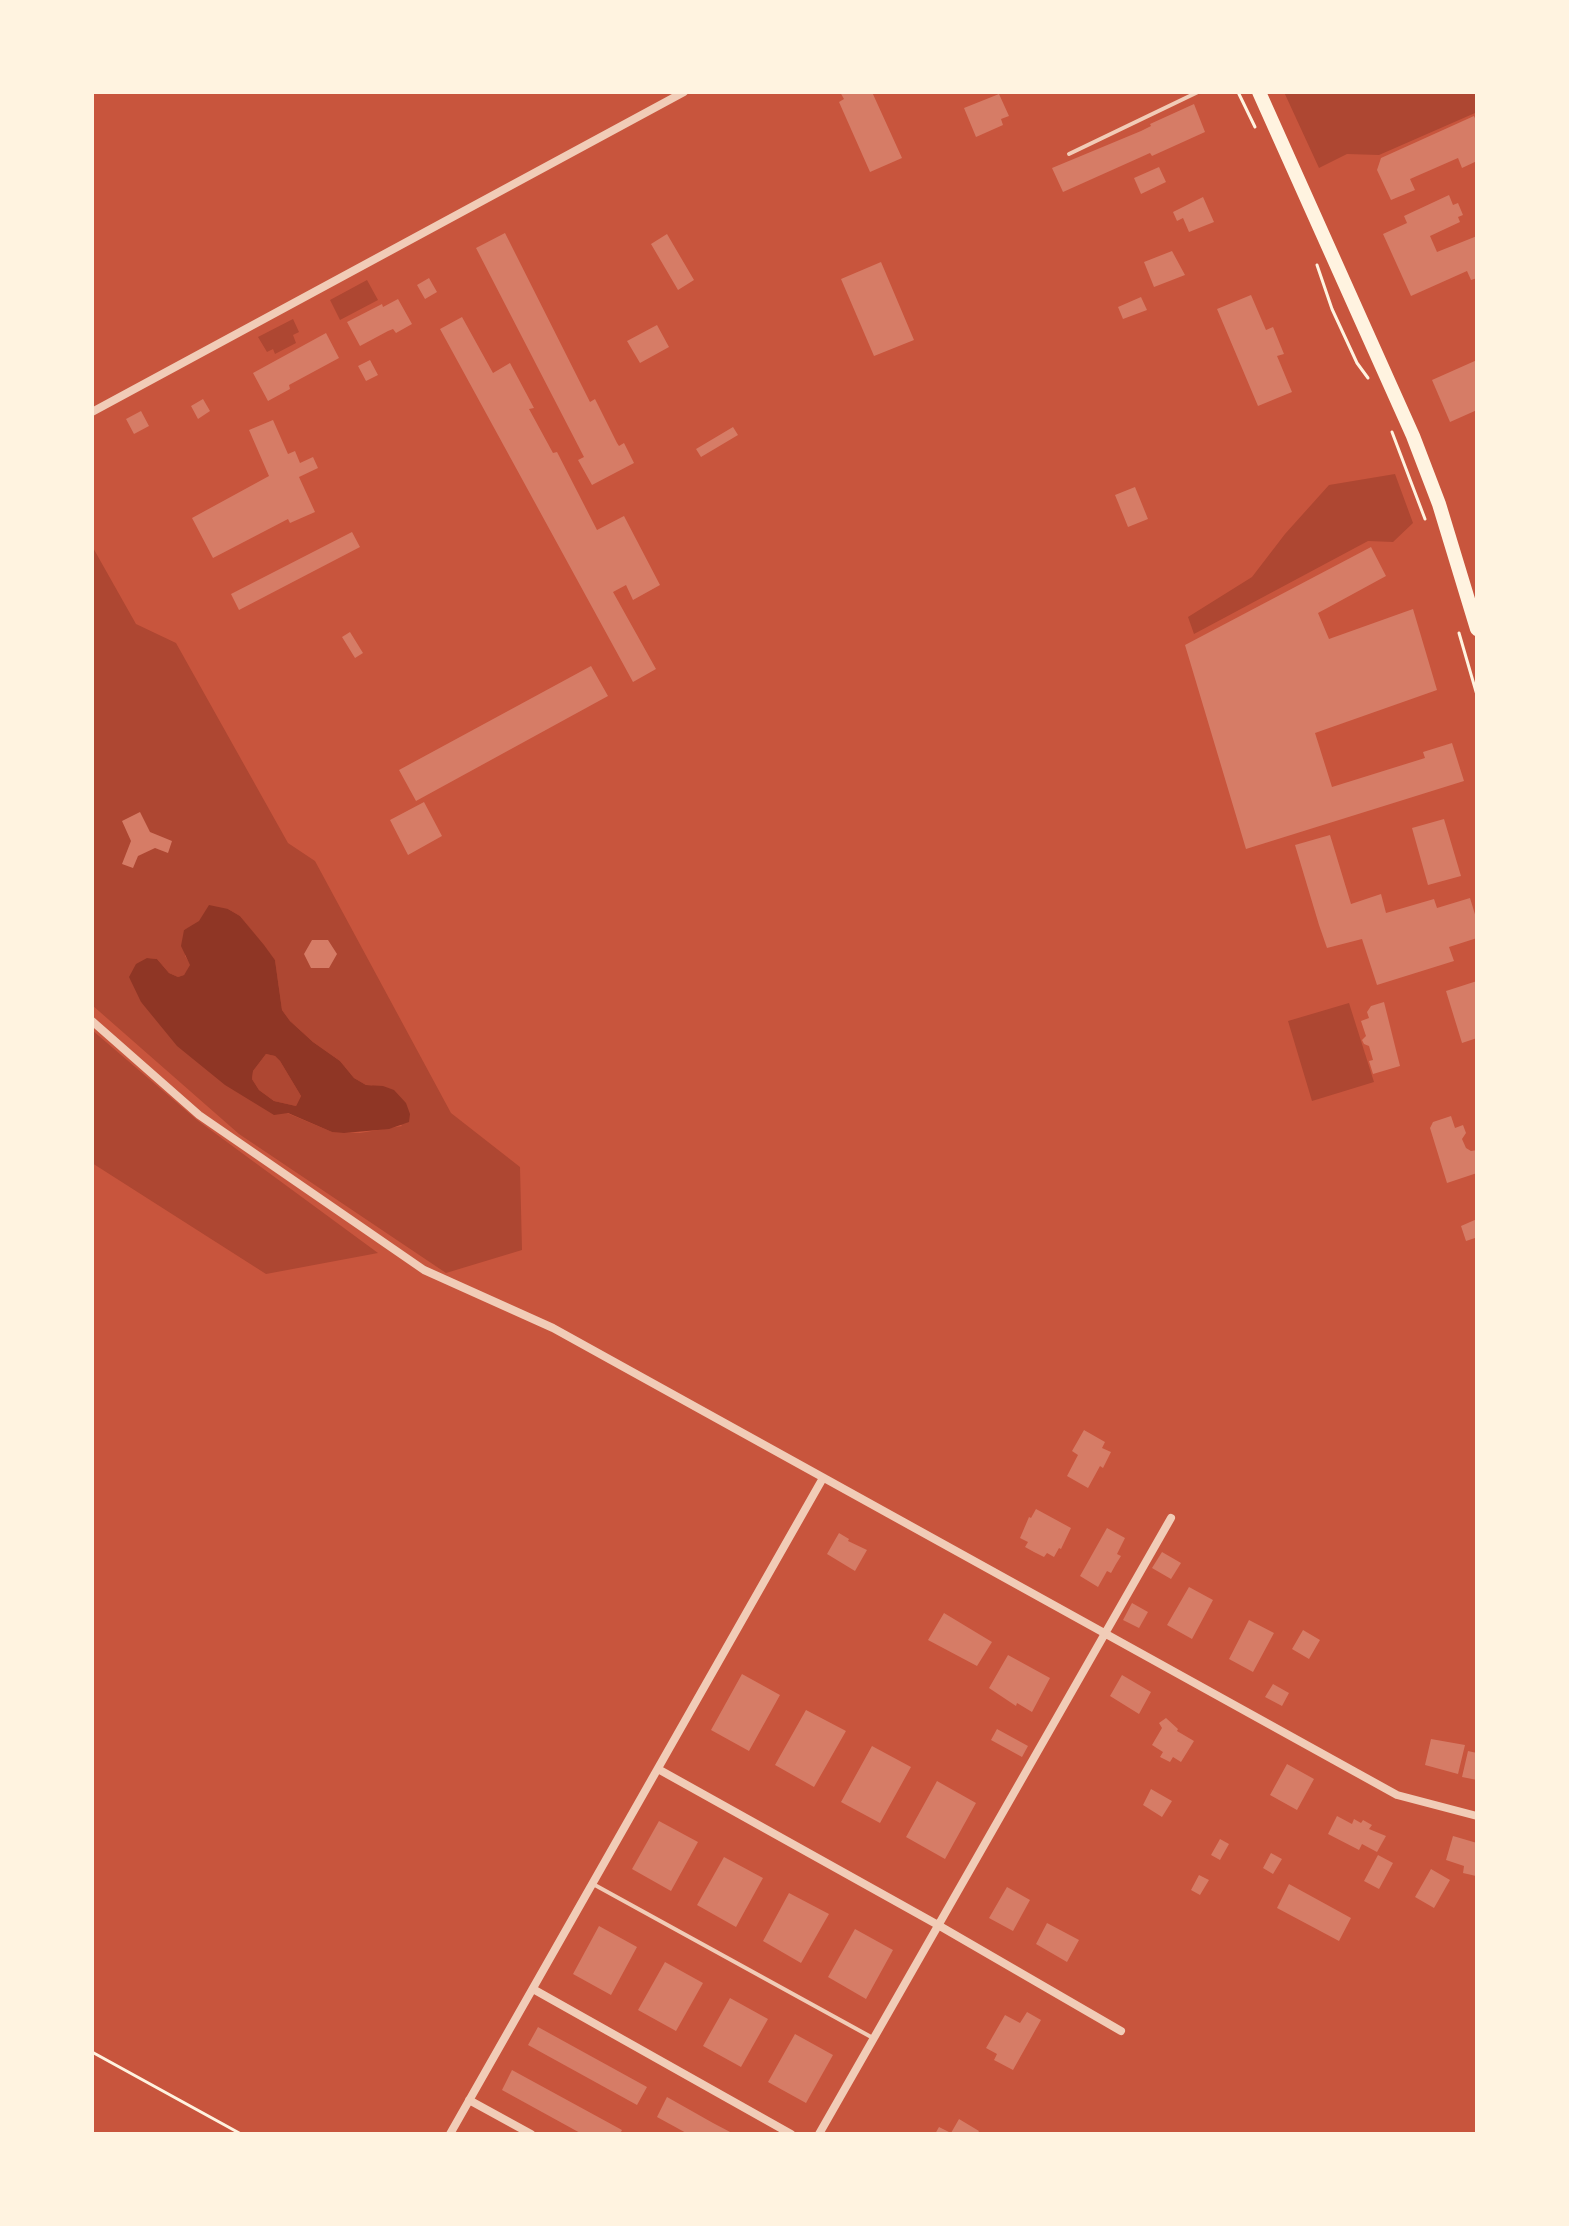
<!DOCTYPE html>
<style>
body{margin:0}
#map{position:relative;width:1569px;height:2226px;overflow:hidden;background:#c8553d;font-family:Raleway,sans-serif}
canvas{display:block}
.frame{position:absolute;inset:0;border:94px solid #fff3e0;pointer-events:none}
</style>
<div id="map">
<canvas width="1569" height="2226"></canvas>
<div class="frame"></div>
</div>
<script>
const c = document.querySelector('canvas').getContext('2d');
c.lineJoin = 'round';
function paint(path, color) {
  c.fillStyle = color;
  c.fill(path, 'evenodd');
}
function shape(rows) {
  const path = new Path2D();
  for (const r of rows) {
    path.moveTo(r[0], r[1]);
    for (let i = 2; i < r.length; i += 2) path.lineTo(r[i], r[i + 1]);
  }
  return path;
}
function stroke(path, color, width, dash) {
  c.strokeStyle = color;
  c.lineWidth = width;
  c.lineCap = dash ? 'butt' : 'round';
  c.setLineDash(dash || []);
  c.stroke(path);
}
paint(shape([
 [1284,92,1477,92,1477,117,1475,113,1379,155,1347,154,1319,168],
 [367,280,378,300,340,320,330,300],
 [293,319,299,332,293,335,296,343,275,354,273,349,267,352,258,337],
 [1395,474,1413,523,1393,542,1368,541,1194,634,1188,617,1252,577,1285,534,1329,485],
 [92,546,136,624,176,643,288,843,315,861,451,1113,520,1167,522,1250,446,1273,239,1134,92,1005],
 [228,909,240,916,275,960,282,1010,290,1021,313,1042,340,1061,354,1078,366,1085,372,1085,402,1126,360,1133,332,1132,287,1113,141,1002,147,958,157,959,169,973,178,977,184,975,191,965,185,956,184,930],
 [1349,1003,1374,1082,1312,1101,1288,1021],
 [92,1030,197,1120,378,1253,266,1274,92,1163],
 [266,1054,275,1056,280,1061,301,1096,296,1106,274,1101,259,1090,252,1079,253,1071]
]), '#ae4732');
paint(shape([
 [209,905,228,909,240,916,264,945,275,960,282,1010,290,1021,313,1042,340,1061,354,1078,366,1085,383,1086,394,1090,406,1103,410,1114,409,1122,389,1129,344,1133,332,1132,288,1113,274,1115,225,1085,177,1046,141,1002,129,977,136,964,147,958,157,959,169,973,178,977,184,975,190,965,181,946,184,930,199,921],
 [266,1054,275,1056,280,1061,301,1096,296,1106,274,1101,259,1090,252,1079,253,1071]
]), '#8f3625');
paint(shape([
 [840,92,872,92,902,158,870,172,839,102,844,99],
 [999,94,1009,116,1001,119,1003,125,976,137,964,108],
 [1194,104,1205,132,1152,156,1150,153,1063,192,1052,168,1141,131,1151,126,1150,124],
 [1474,116,1477,123,1477,161,1462,168,1458,158,1410,179,1415,190,1391,200,1377,170,1381,158],
 [1159,167,1166,182,1141,194,1134,178],
 [1449,195,1453,205,1458,203,1463,215,1458,217,1460,222,1430,236,1437,252,1477,236,1477,278,1471,280,1467,271,1411,296,1383,234,1407,223,1404,216],
 [1203,197,1214,222,1189,232,1183,218,1177,221,1173,212],
 [505,233,590,402,595,399,617,443,619,446,624,443,634,463,592,485,578,460,584,457,476,248],
 [667,234,694,280,678,290,651,244],
 [1172,251,1185,275,1154,287,1144,262],
 [881,262,914,340,874,356,841,279],
 [429,278,437,292,425,299,417,285],
 [1251,295,1266,330,1273,327,1284,354,1277,356,1292,392,1258,406,1217,309],
 [1141,297,1147,310,1123,319,1118,307],
 [398,299,412,324,396,333,393,329,388,331,360,346,347,322,382,304,383,307],
 [462,317,493,373,510,363,534,408,529,409,553,453,557,452,597,530,624,516,660,585,633,600,626,585,613,592,656,669,633,682,440,329],
 [657,325,669,347,640,363,627,341],
 [326,333,339,358,289,385,290,389,268,401,253,373],
 [370,360,378,375,366,381,358,366],
 [1477,360,1477,410,1450,422,1432,380],
 [203,399,210,411,198,419,191,406],
 [141,411,149,426,134,434,126,419],
 [273,420,288,454,295,451,300,463,313,457,318,468,299,477,315,512,290,523,288,519,213,558,192,518,269,476,249,430],
 [733,427,738,435,701,457,696,449],
 [1135,487,1148,519,1128,527,1115,495],
 [352,532,360,547,239,610,231,594],
 [1371,547,1386,576,1318,613,1329,639,1413,609,1437,690,1315,733,1332,787,1425,758,1423,752,1452,743,1464,781,1246,849,1185,645],
 [350,632,363,653,355,658,342,637],
 [591,666,608,696,416,801,399,770],
 [424,802,442,836,408,855,390,820],
 [140,812,150,832,172,841,168,853,155,848,138,856,133,868,122,864,131,841,122,821],
 [1444,819,1461,876,1428,885,1412,828],
 [1330,835,1351,904,1381,894,1386,913,1434,899,1437,908,1470,898,1477,921,1477,938,1449,947,1454,961,1377,985,1362,939,1327,948,1319,925,1295,845],
 [312,940,328,940,337,954,329,968,311,968,304,954],
 [1477,981,1477,1038,1462,1043,1446,991],
 [1384,1002,1400,1066,1373,1074,1369,1061,1373,1060,1369,1046,1364,1044,1362,1040,1366,1036,1361,1021,1369,1018,1367,1012,1371,1006],
 [1451,1116,1455,1128,1463,1125,1466,1133,1462,1139,1466,1148,1471,1151,1477,1150,1477,1173,1447,1183,1430,1128,1433,1122],
 [1477,1219,1477,1244,1476,1244,1475,1238,1466,1241,1461,1226],
 [1084,1430,1105,1442,1102,1448,1111,1452,1103,1468,1100,1466,1088,1488,1067,1476,1078,1455,1072,1451],
 [1036,1509,1071,1528,1061,1549,1059,1548,1054,1557,1047,1553,1044,1557,1034,1552,1025,1547,1028,1542,1020,1538,1029,1517,1031,1518],
 [1107,1528,1125,1538,1117,1554,1121,1556,1116,1564,1111,1573,1107,1571,1098,1587,1080,1576],
 [839,1533,849,1539,848,1541,867,1550,855,1571,827,1554],
 [1162,1552,1181,1563,1171,1579,1152,1568],
 [1189,1587,1213,1600,1192,1639,1167,1625],
 [1132,1603,1148,1612,1139,1628,1123,1620],
 [944,1613,992,1642,977,1666,928,1640],
 [1249,1620,1274,1633,1253,1672,1229,1659],
 [1303,1630,1320,1640,1309,1659,1292,1649],
 [1008,1655,1050,1678,1032,1712,1017,1703,1016,1706,989,1688],
 [742,1674,780,1695,749,1751,711,1730],
 [1122,1675,1151,1692,1139,1714,1110,1696],
 [1273,1684,1289,1693,1282,1706,1265,1697],
 [806,1710,846,1731,814,1787,775,1765],
 [1166,1718,1178,1729,1177,1731,1194,1741,1181,1762,1173,1757,1170,1762,1160,1757,1163,1752,1152,1745,1162,1728,1159,1723],
 [997,1729,1028,1746,1022,1757,991,1740],
 [1431,1739,1465,1745,1458,1774,1425,1765],
 [872,1746,911,1767,880,1823,841,1802],
 [1468,1751,1477,1753,1477,1780,1462,1777],
 [1287,1764,1314,1779,1297,1810,1270,1795],
 [937,1781,976,1803,945,1859,906,1837],
 [1151,1789,1172,1801,1162,1817,1143,1805],
 [1337,1816,1352,1824,1354,1819,1361,1823,1363,1820,1372,1825,1369,1829,1386,1836,1377,1852,1362,1844,1359,1850,1328,1834],
 [659,1821,698,1842,671,1891,632,1869],
 [1453,1836,1477,1843,1476,1876,1463,1873,1464,1866,1446,1860],
 [1220,1839,1229,1844,1220,1860,1211,1855],
 [1271,1853,1282,1859,1273,1874,1263,1868],
 [1378,1855,1393,1863,1379,1889,1364,1881],
 [724,1857,763,1878,736,1927,697,1905],
 [1431,1869,1450,1880,1434,1908,1415,1897],
 [1199,1875,1209,1880,1200,1895,1191,1890],
 [1289,1884,1351,1918,1339,1941,1277,1908],
 [1007,1887,1030,1900,1013,1931,989,1918],
 [789,1893,829,1914,801,1963,763,1941],
 [1047,1923,1079,1940,1067,1962,1036,1944],
 [599,1926,637,1947,611,1995,573,1974],
 [855,1929,893,1950,866,1999,828,1977],
 [665,1962,703,1983,676,2031,638,2010],
 [730,1998,768,2019,741,2067,703,2046],
 [1027,2012,1041,2020,1013,2070,994,2060,997,2054,986,2048,1005,2015,1020,2023],
 [538,2027,647,2087,637,2105,528,2045],
 [795,2034,833,2055,806,2103,768,2082],
 [512,2070,622,2130,620,2134,582,2134,502,2090],
 [667,2097,713,2123,734,2134,688,2134,657,2117],
 [959,2119,979,2131,977,2134,935,2134,939,2127,951,2133]
]), '#d67c66');
stroke(shape([
 [1238,92,1255,127],
 [1317,265,1332,309,1357,363,1368,378],
 [1392,432,1425,519],
 [1459,633,1477,695],
 [92,2052,241,2134]
]), '#fff3e0', 3);
stroke(shape([
 [1069,154,1198,92],
 [593,1884,873,2038]
]), '#f1ccb7', 4);
stroke(shape([
 [92,412,684,92],
 [92,1021,199,1115,424,1270,553,1328,1397,1795,1477,1816],
 [658,1769,938,1925,1121,2031],
 [533,1989,791,2134],
 [469,2100,531,2134],
 [450,2134,823,1478],
 [819,2134,1171,1518]
]), '#f1ccb7', 8);
stroke(shape([
 [1259,92,1413,436,1439,504,1477,629]
]), '#fff3e0', 14);
</script>
